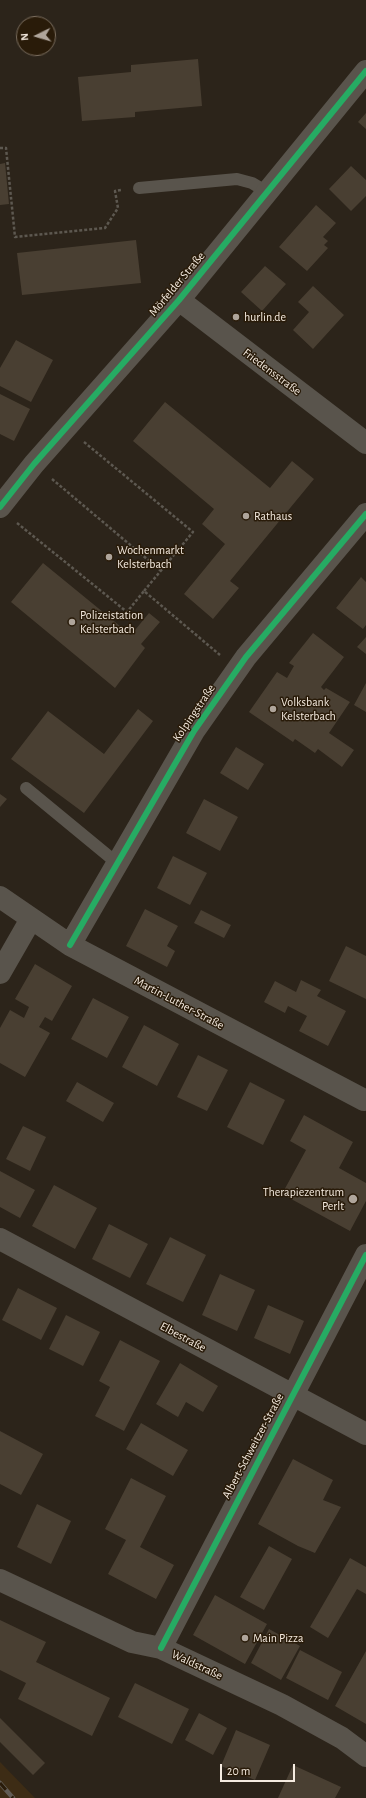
<!DOCTYPE html>
<meta charset="utf-8">
<style>
body{margin:0}
#map{position:relative;width:366px;height:1798px;overflow:hidden;background:#2c241a;font-family:"Alegreya Sans",sans-serif}
canvas{display:block}
.north{position:absolute;left:16px;top:16px;width:40px;height:40px;box-sizing:border-box;background:#291b09;border:1px solid #7b6e5f;border-radius:50%;rotate:265deg;font-size:11px;font-weight:700;line-height:16px;text-align:center;color:#f5ebe0}
.north::after{content:'';display:block;margin:auto;width:14px;height:18px;background:#afa59b;clip-path:polygon(50% 0,100% 100%,50% 72%,0 100%)}
.scale{position:absolute;left:220px;top:1764px;width:75px;height:18px;box-sizing:border-box;border:2px solid #f5ebe0;border-top:0;padding-left:5px;font-size:12px;line-height:14px;white-space:nowrap;color:#f5ebe0;-webkit-text-stroke:3px #291b09;paint-order:stroke}
</style>
<div id="map">
<canvas width="366" height="1798"></canvas>
<div class="north">N</div>
<div class="scale">20 m</div>
</div>
<script>
const c = document.querySelector('canvas').getContext('2d');
c.lineJoin = 'round';
function paint(path, color) {
  c.fillStyle = color;
  c.fill(path, 'evenodd');
}
function shape(rows) {
  const path = new Path2D();
  for (const r of rows) {
    path.moveTo(r[0], r[1]);
    for (let i = 2; i < r.length; i += 2) path.lineTo(r[i], r[i + 1]);
  }
  return path;
}
function stroke(path, color, width, dash) {
  c.strokeStyle = color;
  c.lineWidth = width;
  c.lineCap = dash ? 'butt' : 'round';
  c.setLineDash(dash || []);
  c.stroke(path);
}
function label(font, color, halo, rows, align = 'center') {
  c.font = font + ' "Alegreya Sans",sans-serif';
  c.lineWidth = 3;
  c.setLineDash([]);
  c.textBaseline = 'middle';
  c.strokeStyle = halo;
  c.fillStyle = color;
  for (const [text, x, y, turn = 0] of rows) {
    c.save();
    c.translate(x, y);
    c.rotate((+turn || 0) * Math.PI / 180);
    c.textAlign = isNaN(turn) ? turn : align;
    if (halo) c.strokeText(text, 0, 0);
    c.fillText(text, 0, 0);
    c.restore();
  }
}
paint(shape([
 [0,1762,1,1763,35,1798,0,1798]
]), '#3d2c15');
paint(shape([
 [198,59,202,106,135,112,135,117,82,121,78,77,131,72,131,65],
 [366,113,366,129,358,122],
 [5,163,9,204,0,205,0,164],
 [351,166,366,180,366,196,351,211,329,189],
 [316,205,336,223,323,237,328,241,324,245,328,248,307,271,279,247],
 [136,240,141,283,22,295,17,253],
 [265,266,286,284,262,311,241,292],
 [313,286,344,315,313,349,293,330,309,312,298,302],
 [16,340,53,360,31,402,0,386,0,368],
 [0,394,30,409,14,441,0,434],
 [165,402,270,488,292,461,314,479,230,581,239,588,213,619,184,594,225,544,202,524,214,509,133,441],
 [43,563,131,635,149,613,160,622,141,644,145,648,115,688,11,602],
 [361,577,366,582,366,625,363,629,336,608],
 [313,633,344,657,321,687,324,690,326,688,350,702,329,733,354,750,342,767,318,749,315,753,295,739,293,742,249,712,277,672,287,678,294,666,289,663],
 [366,637,366,654,357,647],
 [366,683,366,712,354,705],
 [138,709,153,721,84,813,11,759,48,711,104,754],
 [236,747,264,764,248,790,220,773],
 [0,794,7,799,0,807],
 [204,799,238,817,220,851,186,833],
 [173,856,207,873,190,905,157,888],
 [145,909,178,926,167,946,175,951,167,967,126,946],
 [201,910,231,925,224,938,194,923],
 [346,946,366,956,366,999,329,981],
 [35,964,72,986,52,1021,45,1017,39,1027,50,1033,25,1077,0,1063,0,1028,10,1010,24,1018,29,1007,15,999],
 [301,980,321,990,317,996,346,1011,328,1046,299,1031,307,1016,288,1006,285,1013,264,1002,275,981,296,992],
 [93,998,129,1017,107,1058,71,1039],
 [144,1025,179,1044,157,1086,122,1067],
 [198,1055,228,1070,207,1111,177,1097],
 [77,1082,114,1103,103,1122,66,1101],
 [250,1082,285,1100,263,1145,227,1127],
 [304,1115,353,1142,339,1168,366,1183,366,1201,350,1231,282,1194,306,1150,290,1141],
 [23,1126,46,1137,30,1171,6,1159],
 [0,1171,35,1190,20,1218,0,1207],
 [54,1185,97,1208,75,1249,32,1226],
 [109,1224,148,1244,130,1278,92,1259],
 [170,1237,206,1255,183,1302,146,1284],
 [220,1274,255,1290,237,1331,202,1315],
 [18,1288,57,1308,41,1340,2,1320],
 [268,1305,304,1321,290,1354,254,1338],
 [66,1315,100,1332,83,1366,49,1349],
 [120,1340,160,1361,124,1431,95,1416,110,1387,99,1381],
 [180,1363,218,1386,203,1412,186,1402,178,1417,156,1404],
 [141,1423,188,1450,173,1476,126,1449],
 [0,1431,43,1454,21,1495,0,1484],
 [293,1459,333,1480,323,1500,341,1507,315,1553,298,1546,258,1524],
 [131,1478,166,1496,140,1547,174,1565,156,1599,108,1574,126,1540,105,1529],
 [37,1504,71,1521,51,1564,17,1547],
 [269,1546,292,1559,264,1610,240,1597],
 [350,1558,366,1567,366,1594,357,1589,328,1638,310,1627],
 [215,1595,267,1624,245,1664,193,1635],
 [0,1620,46,1642,36,1662,110,1698,92,1736,18,1699,26,1683,0,1670],
 [269,1629,300,1646,281,1680,251,1663],
 [300,1650,342,1672,328,1700,286,1678],
 [366,1651,366,1724,335,1706],
 [135,1683,189,1709,172,1744,118,1717],
 [199,1713,227,1728,213,1755,185,1740],
 [0,1718,45,1763,33,1775,0,1742],
 [236,1730,270,1745,255,1780,221,1766],
 [293,1765,341,1787,335,1798,278,1798]
]), '#493f32');
stroke(shape([
 [0,148,6,148,15,237,105,228,118,208,115,191,121,190],
 [84,442,193,532,144,591],
 [52,479,160,570],
 [17,523,127,612,144,591,220,655]
]), '#5d5850', 2.5, [3, 2]);
stroke(shape([
 [139,188,237,179,252,183,267,192],
 [26,788,117,863]
]), '#59544c', 12);
stroke(shape([
 [179,300,366,443],
 [0,507,34,464,179,300,366,71],
 [0,897,70,945,364,1100],
 [70,945,194,731,246,657,366,514],
 [0,973,31,919],
 [0,1239,366,1434],
 [0,1580,132,1642,161,1648,282,1705,342,1738,366,1756],
 [161,1648,366,1255]
]), '#59544c', 22);
const rail = shape([
 [0,1783,13,1798]
]);
stroke(rail, '#625c55', 4.5);
stroke(rail, '#291b09', 3, [9]);
stroke(shape([
 [0,507,34,464,179,300,366,71],
 [70,945,194,731,246,657,366,514],
 [161,1648,366,1255]
]), '#26ab63', 6);
for (const [x, y, r, color] of [
 [236,317,4,"#afa59b"],
 [246,516,4,"#afa59b"],
 [109,557,4,"#afa59b"],
 [72,622,4,"#afa59b"],
 [273,709,4,"#afa59b"],
 [353,1199,5,"#afa59b"],
 [245,1638,4,"#afa59b"]
]) {
  const dot = new Path2D();
  dot.arc(x, y, r, 0, 2 * Math.PI);
  c.fillStyle = color;
  c.fill(dot);
  stroke(dot, '#291b09', 1.5);
}
label('12px', '#f5ebe0', '#291b09', [
 ["Mörfelder Straße",177,284,-50],
 ["Friedensstraße",272,372,37],
 ["Kolpingstraße",194,713,-56],
 ["Martin-Luther-Straße",179,1003,28],
 ["Elbestraße",183,1337,28],
 ["Albert-Schweitzer-Straße",253,1446,-62],
 ["Waldstraße",197,1665,25]
]);
label('12px', '#f5ebe0', '#291b09', [
 ["hurlin.de",244,317],
 ["Rathaus",254,516],
 ["Wochenmarkt",117,550],
 ["Kelsterbach",117,564],
 ["Polizeistation",80,615],
 ["Kelsterbach",80,629],
 ["Volksbank",281,702],
 ["Kelsterbach",281,716],
 ["Therapiezentrum",344,1192,"right"],
 ["Perlt",344,1206,"right"],
 ["Main Pizza",253,1638]
], 'left');
</script>
